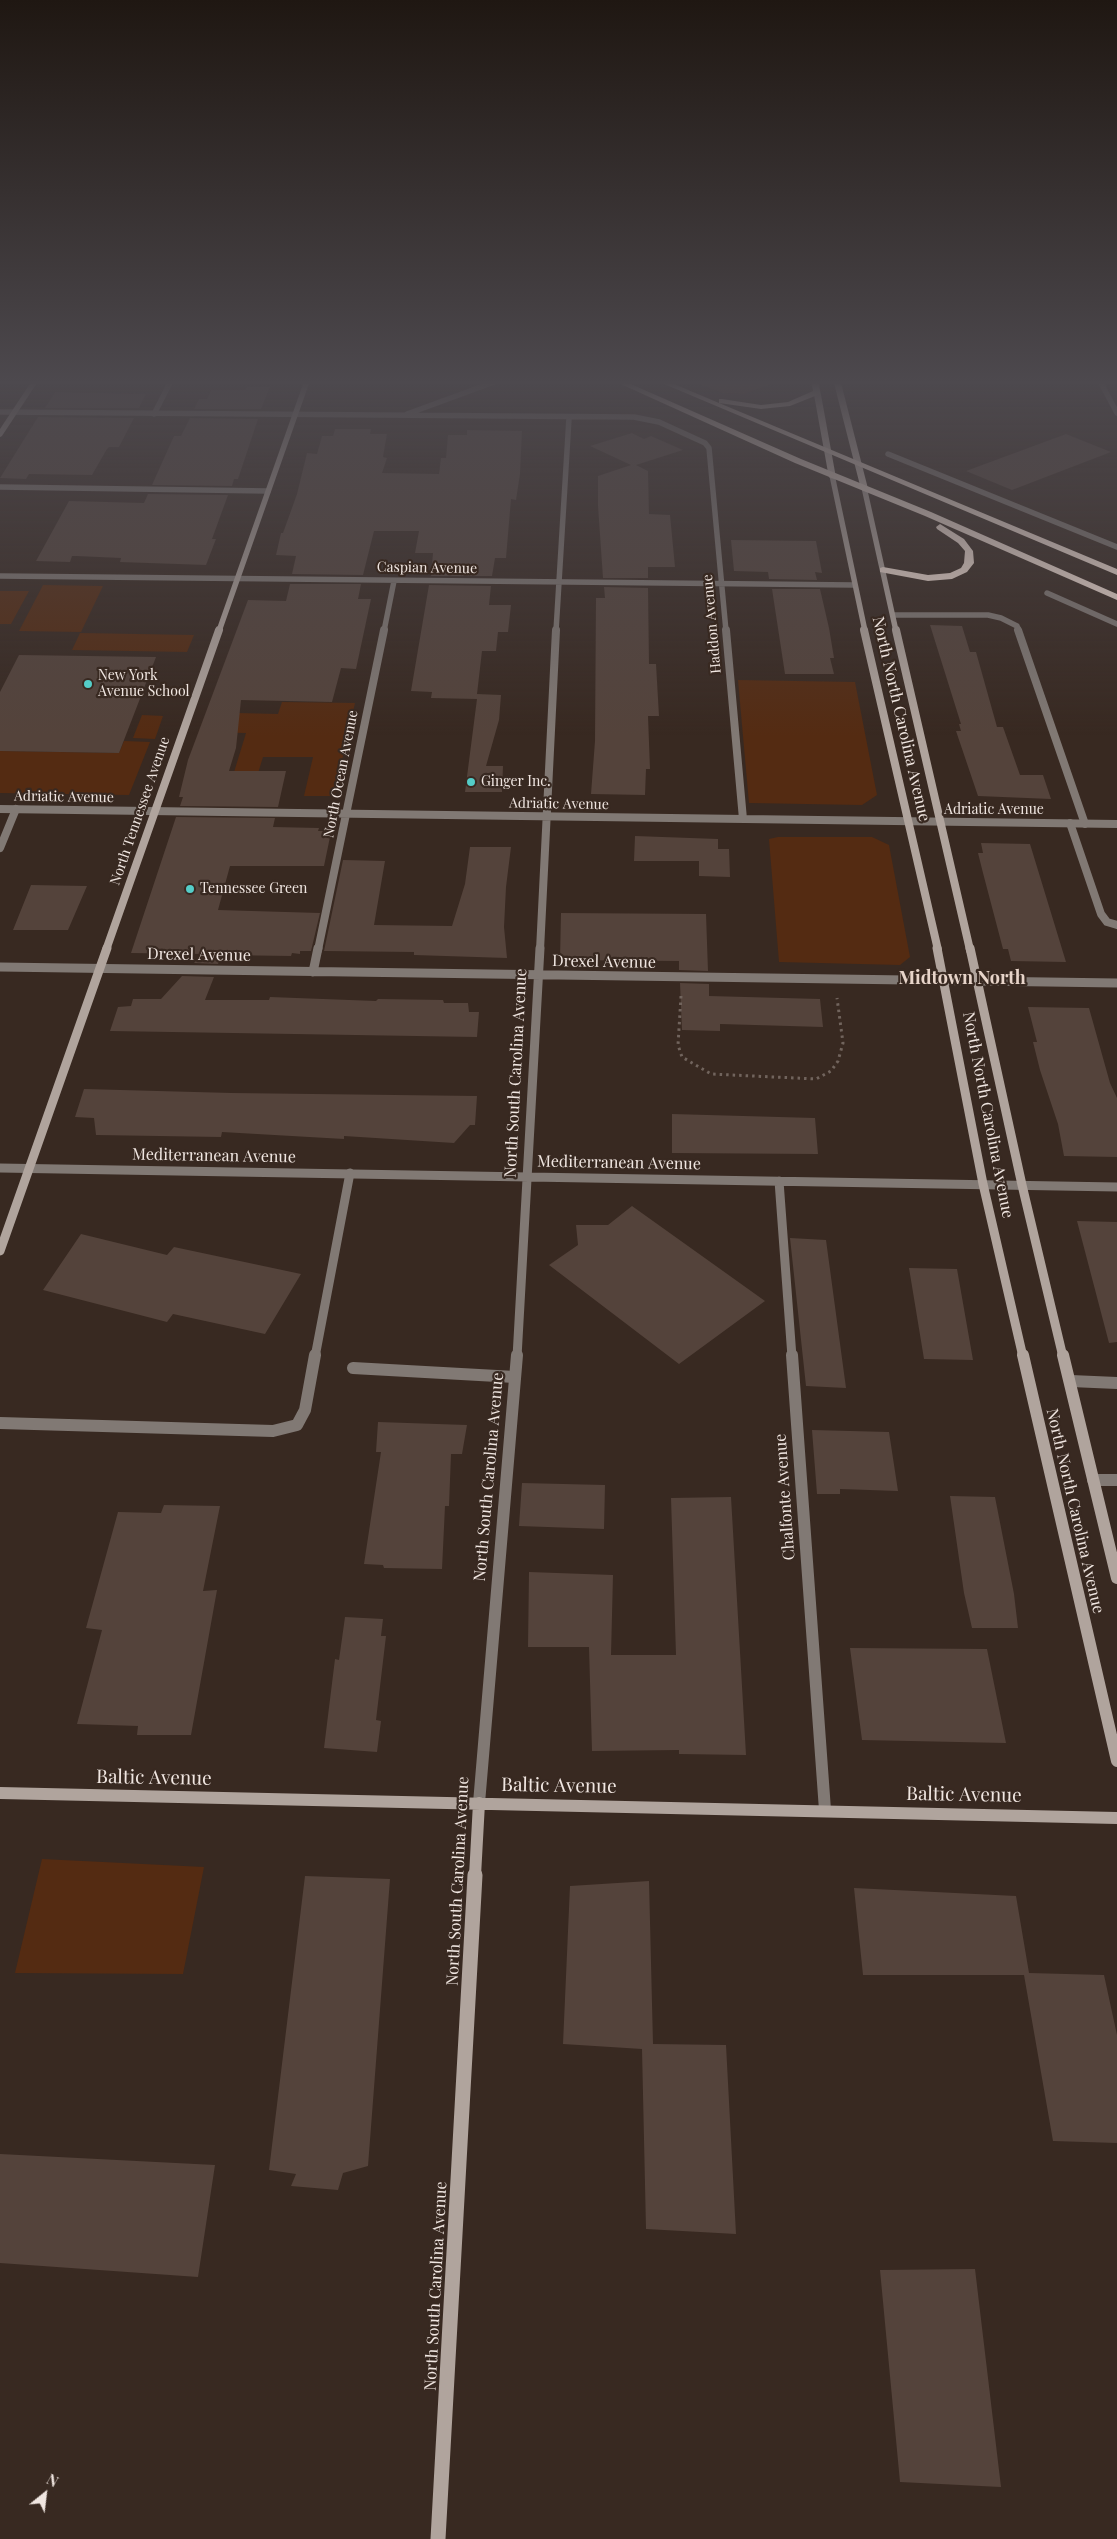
<!DOCTYPE html>
<style>
body{margin:0}
#map{position:relative;width:1117px;height:2539px;overflow:hidden;background:#382921;font-family:"Playfair Display",serif}
canvas{display:block}
.north{position:absolute;left:20px;top:2469px;width:50px;height:50px;-webkit-text-stroke:4px #382921;paint-order:stroke;rotate:29deg;font-size:14px;font-weight:700;line-height:20px;text-align:center;color:#f0e6e1}
.north::after{content:'';display:block;margin:auto;width:18px;height:22px;background:#f0e6e1;clip-path:polygon(50% 0,100% 100%,50% 72%,0 100%)}
</style>
<div id="map">
<canvas width="1117" height="2539"></canvas>
<div class="north">N</div>
</div>
<script>
const c = document.querySelector('canvas').getContext('2d');
c.lineJoin = 'round';
function paint(path, color) {
  c.fillStyle = color;
  c.fill(path, 'evenodd');
}
function shape(rows) {
  const path = new Path2D();
  for (const r of rows) {
    path.moveTo(r[0], r[1]);
    for (let i = 2; i < r.length; i += 2) path.lineTo(r[i], r[i + 1]);
  }
  return path;
}
function stroke(path, color, width, dash) {
  c.strokeStyle = color;
  c.lineWidth = width;
  c.lineCap = dash ? 'butt' : 'round';
  c.setLineDash(dash || []);
  c.stroke(path);
}
function label(font, color, halo, rows, align = 'center') {
  c.font = font + ' "Playfair Display",serif';
  c.lineWidth = 4.5;
  c.setLineDash([]);
  c.textBaseline = 'middle';
  c.strokeStyle = halo;
  c.fillStyle = color;
  for (const [text, x, y, turn = 0] of rows) {
    c.save();
    c.translate(x, y);
    c.rotate((+turn || 0) * Math.PI / 180);
    c.textAlign = isNaN(turn) ? turn : align;
    if (halo) c.strokeText(text, 0, 0);
    c.fillText(text, 0, 0);
    c.restore();
  }
}
paint(shape([
 [693,381,780,381,744,394,722,393],
 [43,585,103,586,81,632,19,631],
 [0,591,29,591,11,624,0,624],
 [80,633,194,635,187,652,72,650],
 [738,680,855,682,877,795,862,805,749,803],
 [282,702,355,703,334,796,304,796,313,757,263,757,255,783,231,782,246,733,199,732,237,713,278,714],
 [142,715,163,716,155,739,133,738],
 [124,741,150,742,129,795,0,793,0,751,119,753],
 [778,837,872,837,889,845,910,957,900,965,779,962,769,839],
 [42,1859,204,1867,183,1974,15,1973]
]), '#542b12');
paint(shape([
 [247,387,270,387,261,409,194,409,199,399,207,399,211,390,245,390],
 [55,392,146,394,139,408,45,408],
 [38,417,134,418,119,447,109,447,107,449,92,475,29,474,26,479,0,478],
 [190,418,258,419,238,479,234,479,232,486,152,485,174,436,181,436],
 [335,429,371,429,370,434,387,434,383,457,387,458,382,473,439,474,441,458,446,458,448,435,467,435,467,430,522,431,520,474,516,500,511,499,506,558,495,558,492,576,431,576,433,553,415,553,419,531,374,531,363,575,292,574,296,556,276,555,281,533,283,533,297,494,307,453,317,454,322,436,333,436],
 [632,433,644,439,651,436,683,450,636,465,648,471,649,514,670,515,675,567,648,567,648,578,603,578,598,506,598,476,631,465,590,446],
 [1066,434,1111,452,1012,490,966,471],
 [148,494,228,495,212,539,216,539,206,565,120,562,121,558,76,556,72,556,70,562,36,561,69,501,144,503],
 [731,540,816,541,822,573,815,572,817,580,769,579,768,572,734,571],
 [290,584,361,584,358,599,371,599,356,669,341,668,332,702,241,700,236,748,229,771,286,771,278,807,180,806,183,797,179,797,188,760,248,600,286,601],
 [429,585,491,586,489,605,511,605,508,632,498,632,496,651,482,651,477,694,501,695,499,720,486,766,503,766,502,792,465,792,477,699,431,698,432,692,411,691],
 [604,587,648,588,649,664,656,664,659,716,648,716,650,769,646,769,645,795,591,794,595,741,596,598,605,598],
 [772,589,820,589,829,628,834,658,830,658,834,674,785,674],
 [930,625,962,626,970,652,976,652,997,727,1003,727,1020,775,1043,775,1051,799,978,796,956,731,961,731,959,724,961,724],
 [19,655,156,657,119,753,0,751,0,692],
 [176,817,275,818,273,827,319,828,318,831,327,831,326,837,330,837,324,866,230,866,218,910,320,913,311,951,300,951,300,954,292,953,291,956,222,955,218,964,194,963,202,954,131,953],
 [635,836,718,839,718,849,729,849,730,877,699,876,699,861,634,861],
 [981,843,1030,844,1066,962,1011,961,1008,949,1003,949,983,873,978,853,983,853],
 [470,847,511,847,506,887,504,927,507,958,414,955,414,952,324,951,343,860,385,861,374,925,452,926,465,884],
 [31,885,87,886,68,930,13,930],
 [561,913,706,914,708,971,679,970,679,961,560,960],
 [182,976,214,977,205,1000,269,1000,270,997,376,1001,378,999,443,1000,444,1003,468,1003,469,1012,479,1012,477,1037,110,1031,118,1007,131,1006,133,999,161,999],
 [680,983,709,984,709,996,820,999,823,1027,720,1024,720,1031,682,1030],
 [1028,1007,1089,1008,1110,1083,1117,1098,1117,1157,1064,1156,1058,1124,1040,1070,1033,1042,1037,1042],
 [84,1089,232,1093,477,1096,475,1125,470,1125,454,1143,344,1136,344,1139,222,1132,221,1137,96,1135,94,1118,75,1117],
 [672,1114,815,1118,818,1154,672,1153],
 [632,1206,765,1301,679,1364,549,1265,578,1245,576,1225,608,1225],
 [1077,1221,1117,1222,1117,1342,1109,1343],
 [81,1234,167,1255,174,1247,301,1274,265,1334,173,1314,167,1322,43,1290],
 [790,1238,826,1240,846,1388,806,1386],
 [909,1268,957,1269,973,1360,924,1359],
 [378,1422,467,1425,462,1454,451,1454,449,1506,445,1506,442,1569,384,1568,383,1565,364,1564,381,1452,376,1452],
 [812,1430,889,1432,898,1491,840,1489,840,1494,817,1494],
 [522,1483,605,1485,604,1529,519,1526],
 [950,1496,995,1497,1014,1594,1018,1628,972,1628,964,1593],
 [731,1497,746,1755,679,1754,679,1750,592,1751,589,1647,528,1647,529,1572,613,1575,611,1655,676,1655,671,1498],
 [164,1505,220,1506,203,1591,217,1590,191,1735,137,1735,138,1726,77,1724,102,1630,86,1628,118,1512,161,1513],
 [345,1617,383,1619,381,1636,386,1636,376,1720,381,1721,377,1752,324,1748,335,1659,339,1660],
 [850,1648,987,1649,1006,1743,862,1740],
 [305,1876,390,1879,368,2166,343,2173,338,2190,291,2186,296,2174,269,2170],
 [649,1881,653,2044,726,2045,736,2234,646,2229,642,2049,563,2044,570,1886],
 [854,1888,1016,1896,1029,1973,1104,1975,1117,2035,1117,2143,1053,2141,1024,1975,863,1975],
 [0,2154,215,2165,198,2277,0,2263],
 [975,2269,1001,2487,900,2482,880,2270]
]), '#54433b');
stroke(shape([
 [681,996,678,1045,682,1057,711,1074,816,1079,831,1071,838,1061,843,1043,837,998]
]), '#71645d', 3, [2.5, 4]);
stroke(shape([
 [154,414,171,381],
 [893,615,988,615,1001,618,1017,626,1019,631]
]), '#817974', 5.5);
stroke(shape([
 [1018,630,1085,824],
 [1070,823,1101,914,1107,922,1117,925],
 [0,848,16,809]
]), '#817974', 8);
stroke(shape([
 [315,1357,350,1173]
]), '#817974', 9);
stroke(shape([
 [353,1368,515,1377],
 [0,1423,273,1431,297,1425,305,1410,315,1355],
 [1093,1480,1117,1480]
]), '#817974', 12);
stroke(shape([
 [1100,381,1117,413],
 [0,412,634,417,659,422,705,443,709,448,726,631],
 [407,414,497,381],
 [888,454,1117,547],
 [0,487,268,491],
 [0,576,854,585],
 [1047,593,1117,624],
 [384,631,394,581],
 [556,631,569,418]
]), '#817974', 5.5);
stroke(shape([
 [726,630,743,819],
 [0,809,1117,824],
 [318,950,384,630],
 [540,950,556,630]
]), '#817974', 8);
stroke(shape([
 [0,967,1117,983],
 [313,972,318,948],
 [0,1168,1117,1187],
 [779,1181,792,1357],
 [517,1357,540,948]
]), '#817974', 9);
stroke(shape([
 [792,1355,825,1810],
 [1071,1381,1117,1383],
 [479,1803,517,1355]
]), '#817974', 12);
stroke(shape([
 [0,434,35,381],
 [832,475,865,631],
 [864,487,896,631],
 [219,631,307,381]
]), '#b0a49d', 5.5);
stroke(shape([
 [864,630,938,950],
 [896,630,970,950],
 [106,950,219,630]
]), '#b0a49d', 8);
stroke(shape([
 [937,948,983,1184,1023,1357],
 [970,948,1022,1185,1063,1357],
 [0,1251,107,948]
]), '#b0a49d', 9);
stroke(shape([
 [1023,1355,1117,1761],
 [1063,1355,1117,1578],
 [0,1793,1117,1818],
 [475,1876,479,1803]
]), '#b0a49d', 12);
stroke(shape([
 [438,2539,475,1875]
]), '#b0a49d', 15);
stroke(shape([
 [837,381,864,487],
 [817,392,832,475]
]), '#d5c5bc', 7);
paint(shape([
 [614,381,624,381,801,459,931,512,1117,594,1117,600,925,516,795,463,614,381],
 [657,381,667,381,719,403,719,399,722,399,761,405,788,402,813,391,811,381,819,381,820,394,790,406,761,409,719,403,1117,569,1117,575,657,381],
 [940,524,964,539,973,551,974,563,967,572,952,579,928,581,880,572,880,568,883,567,928,575,950,573,961,568,964,563,965,551,958,543,937,529,936,527,940,524]
]), '#f7e3d8');
const sky = c.createLinearGradient(0, 0, 0, 736);
sky.addColorStop(0, '#1f1712');
sky.addColorStop(0.52, '#4d494e');
sky.addColorStop(1, '#4d494e00');
c.fillStyle = sky;
c.fillRect(0, 0, 1117, 736);
for (const [x, y, r, color] of [
 [88,684,5,"#54cdc8"],
 [471,782,5,"#54cdc8"],
 [190,889,5,"#54cdc8"]
]) {
  const dot = new Path2D();
  dot.arc(x, y, r, 0, 2 * Math.PI);
  c.fillStyle = color;
  c.fill(dot);
  stroke(dot, '#382921', 2);
}
label('14px', '#f0e6e1', '#382921', [
 ["Caspian Avenue",427,568,1],
 ["Haddon Avenue",712,624,-95],
 ["North Ocean Avenue",341,774,-79],
 ["Adriatic Avenue",64,797,1],
 ["Adriatic Avenue",559,804,1],
 ["Adriatic Avenue",994,810],
 ["North Tennessee Avenue",140,811,-71]
]);
label('14px', '#f0e6e1', '#382921', [
 ["New York",98,676],
 ["Avenue School",98,692],
 ["Ginger Inc.",481,782],
 ["Tennessee Green",200,889]
], 'left');
label('16px', '#f0e6e1', '#382921', [
 ["North North Carolina Avenue",901,719,77],
 ["Drexel Avenue",199,955,1],
 ["Drexel Avenue",604,962,1],
 ["North South Carolina Avenue",516,1073,-87],
 ["North North Carolina Avenue",988,1115,79],
 ["Mediterranean Avenue",214,1156,1],
 ["Mediterranean Avenue",619,1163,1],
 ["North South Carolina Avenue",489,1477,-85],
 ["Chalfonte Avenue",785,1497,-94],
 ["North North Carolina Avenue",1075,1511,77],
 ["North South Carolina Avenue",458,1881,-87],
 ["North South Carolina Avenue",436,2286,-87]
]);
label('bold 18px', '#e7d4c9', '#382921', [
 ["Midtown North",962,978]
]);
label('19px', '#f0e6e1', '#382921', [
 ["Baltic Avenue",154,1778,1],
 ["Baltic Avenue",559,1786,1],
 ["Baltic Avenue",964,1795,1]
]);
</script>
